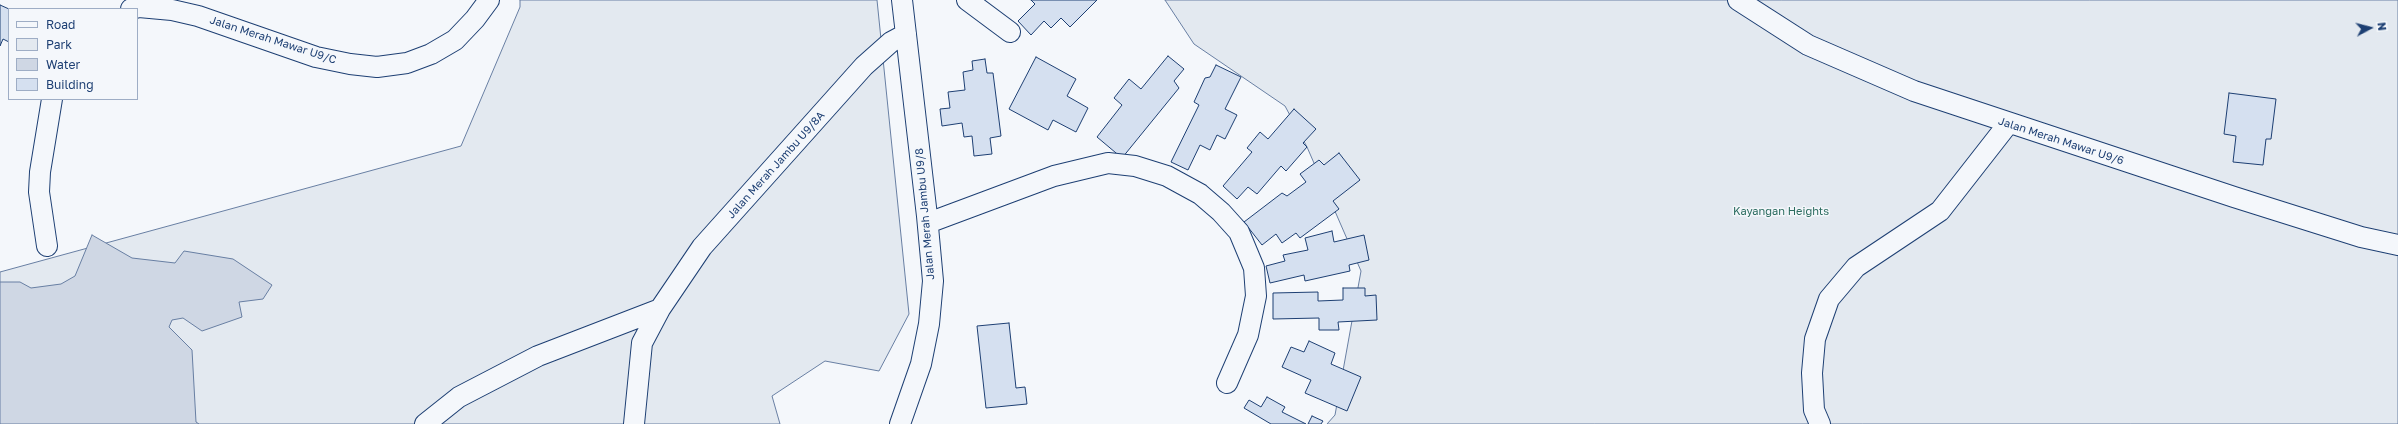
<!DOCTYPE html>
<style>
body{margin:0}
#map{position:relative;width:2398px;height:424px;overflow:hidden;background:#f4f7fb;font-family:"Golos Text",sans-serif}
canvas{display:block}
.legend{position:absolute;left:8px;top:8px;width:130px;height:92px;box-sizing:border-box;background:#f4f7fb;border:1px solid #9eadc5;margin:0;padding:5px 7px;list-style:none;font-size:12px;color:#1d3f73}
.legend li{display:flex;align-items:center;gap:8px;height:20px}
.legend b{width:20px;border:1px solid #9eadc5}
.north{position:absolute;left:2350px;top:8px;width:40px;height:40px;-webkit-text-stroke:3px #f4f7fb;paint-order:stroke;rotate:83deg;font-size:11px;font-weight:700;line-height:16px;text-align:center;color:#1d3f73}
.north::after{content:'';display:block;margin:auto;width:14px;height:18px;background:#1d3f73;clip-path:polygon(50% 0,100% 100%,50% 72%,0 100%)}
</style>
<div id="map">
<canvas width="2398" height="424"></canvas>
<ul class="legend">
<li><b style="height:5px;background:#f4f7fb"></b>Road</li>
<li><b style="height:11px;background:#e3e9f0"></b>Park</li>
<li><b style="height:11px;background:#cfd7e4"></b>Water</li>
<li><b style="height:11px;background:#d5e0f0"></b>Building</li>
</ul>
<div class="north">N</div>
</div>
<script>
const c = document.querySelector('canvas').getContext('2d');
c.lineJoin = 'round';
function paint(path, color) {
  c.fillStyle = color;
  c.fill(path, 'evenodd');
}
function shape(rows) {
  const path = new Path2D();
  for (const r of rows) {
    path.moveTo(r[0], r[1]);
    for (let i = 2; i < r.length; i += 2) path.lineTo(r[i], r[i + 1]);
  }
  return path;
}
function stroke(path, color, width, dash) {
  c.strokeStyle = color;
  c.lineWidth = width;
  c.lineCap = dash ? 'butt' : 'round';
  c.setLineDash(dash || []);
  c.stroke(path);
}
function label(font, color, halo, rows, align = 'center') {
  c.font = font + ' "Golos Text",sans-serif';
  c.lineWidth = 3;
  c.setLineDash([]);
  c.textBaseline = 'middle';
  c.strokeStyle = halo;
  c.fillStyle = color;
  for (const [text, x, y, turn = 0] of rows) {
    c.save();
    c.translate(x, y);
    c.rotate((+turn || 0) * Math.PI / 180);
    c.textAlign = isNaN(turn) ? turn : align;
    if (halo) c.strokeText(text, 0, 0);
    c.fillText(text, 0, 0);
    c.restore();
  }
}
const green = shape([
 [520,0,877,0,909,314,879,371,825,361,772,396,780,424,0,424,0,272,461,146,520,7,520,0],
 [1165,0,2398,0,2398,424,1327,424,1335,415,1361,271,1307,147,1285,106,1194,44,1165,0]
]);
paint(green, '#e3e9f0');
stroke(green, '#687fa3', 1);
const water = shape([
 [92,235,132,258,175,263,184,251,233,259,272,285,263,299,239,302,242,317,202,331,183,318,172,320,169,327,192,350,196,422,199,424,0,424,0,282,20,282,31,288,61,284,75,276,92,235]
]);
paint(water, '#cfd7e4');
stroke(water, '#687fa3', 1);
const building = shape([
 [1031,0,1097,0,1070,27,1061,18,1051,28,1044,21,1031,35,1018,21,1035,4,1031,0],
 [0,5,9,9,9,42,3,39,0,46,0,5],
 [1168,56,1184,69,1174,81,1179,88,1122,158,1097,137,1122,105,1114,98,1129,79,1141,89,1168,56],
 [1036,57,1076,79,1067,96,1088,108,1076,132,1053,120,1048,130,1009,109,1036,57],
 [985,59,987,73,993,73,1001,136,990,138,992,154,974,156,972,136,964,137,962,123,942,126,940,109,950,108,948,92,965,90,963,72,973,70,972,61,985,59],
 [1216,65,1241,77,1225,109,1237,115,1225,139,1217,135,1210,150,1200,145,1188,170,1171,162,1199,105,1194,102,1205,78,1210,77,1216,65],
 [2229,93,2276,99,2271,139,2266,139,2263,165,2233,162,2236,136,2224,134,2229,93],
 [1294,109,1316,129,1303,143,1307,147,1286,171,1281,166,1257,194,1248,187,1237,199,1223,186,1252,152,1247,148,1260,132,1268,139,1294,109],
 [1339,153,1360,180,1333,201,1339,209,1300,238,1296,233,1282,243,1276,234,1262,245,1244,222,1282,193,1287,196,1306,182,1300,174,1319,160,1324,165,1339,153],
 [1332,231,1334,242,1364,235,1369,260,1349,265,1350,271,1305,281,1304,275,1270,283,1266,266,1285,261,1283,255,1308,250,1305,238,1332,231],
 [1343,288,1365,288,1365,296,1376,295,1377,320,1338,322,1339,330,1319,330,1319,318,1273,319,1273,293,1318,292,1318,301,1343,300,1343,288],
 [1009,323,1016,388,1025,387,1027,404,986,408,977,326,1009,323],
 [1309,341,1335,353,1331,364,1361,377,1347,411,1305,393,1311,380,1282,367,1291,347,1304,352,1309,341],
 [1267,397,1285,407,1282,412,1306,424,1271,424,1244,408,1249,400,1261,407,1267,397],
 [1312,416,1323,421,1321,424,1308,424,1312,416]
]);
paint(building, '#d5e0f0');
stroke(building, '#1d3f73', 1);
const minor = shape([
 [967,0,1010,32],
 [1738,0,1808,45,1914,91,2234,197,2361,237,2398,245],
 [131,9,139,7,172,10,198,16,316,57,350,64,377,67,407,63,431,54,455,40,475,19,489,0],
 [928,223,1054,176,1108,163,1135,166,1167,176,1200,194,1221,212,1239,232,1254,268,1256,296,1248,335,1227,383],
 [47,246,39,192,40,172,52,99],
 [425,424,459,397,538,356,660,309],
 [634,424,642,343,660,309,702,247,864,66,891,42,906,34],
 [900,424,921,364,929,324,933,281,927,216,902,0],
 [1820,424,1814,410,1812,373,1815,339,1829,299,1856,267,1940,211,2008,124]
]);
stroke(minor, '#1d3f73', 22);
stroke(minor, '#f4f7fb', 20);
label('11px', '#1d3f73', '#f4f7fb', [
 ["Jalan Merah Mawar U9/C",273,40,18],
 ["Jalan Merah Mawar U9/6",2061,141,18],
 ["Jalan Merah Jambu U9/8A",776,165,-48],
 ["Jalan Merah Jambu U9/8",925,214,-95]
]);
label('11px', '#2c6c60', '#f4f7fb', [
 ["Kayangan Heights",1781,212]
]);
</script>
